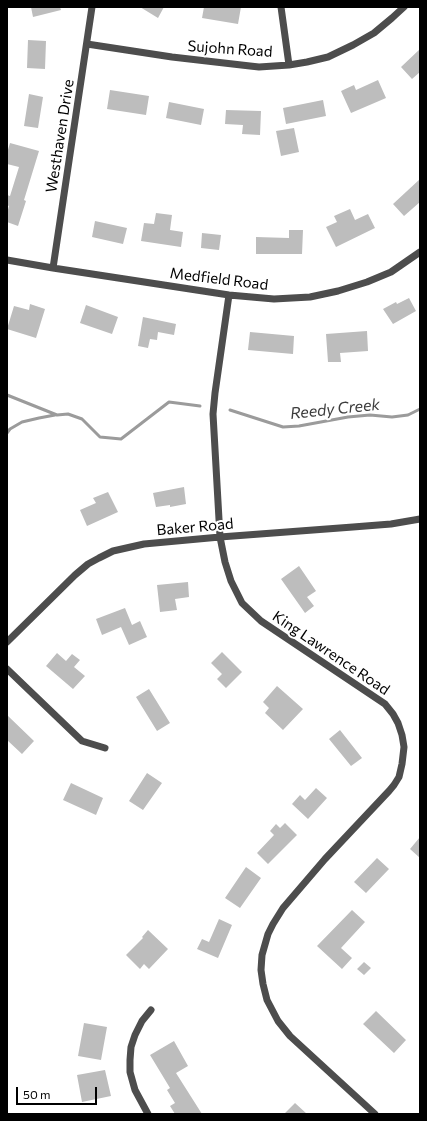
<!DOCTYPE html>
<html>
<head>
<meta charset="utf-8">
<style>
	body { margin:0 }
	#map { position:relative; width:427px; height:1121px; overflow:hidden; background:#fff; font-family:Commissioner,sans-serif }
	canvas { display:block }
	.frame { position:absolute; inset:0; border:8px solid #000; pointer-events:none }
	.scale { position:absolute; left:16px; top:1087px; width:81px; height:18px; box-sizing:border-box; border:2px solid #000; border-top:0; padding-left:5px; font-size:12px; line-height:14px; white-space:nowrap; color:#000; -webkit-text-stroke:3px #fff; paint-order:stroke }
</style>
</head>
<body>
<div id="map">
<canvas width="427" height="1121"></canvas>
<div class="frame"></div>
<div class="scale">50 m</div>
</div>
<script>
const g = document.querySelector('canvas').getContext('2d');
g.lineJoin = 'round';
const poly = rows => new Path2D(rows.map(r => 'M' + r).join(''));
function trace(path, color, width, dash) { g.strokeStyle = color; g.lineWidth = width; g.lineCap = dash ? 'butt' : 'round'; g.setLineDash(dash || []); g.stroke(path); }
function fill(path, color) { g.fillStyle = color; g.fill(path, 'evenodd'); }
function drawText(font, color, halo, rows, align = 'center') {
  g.font = font + ' Commissioner,sans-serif'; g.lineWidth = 4; g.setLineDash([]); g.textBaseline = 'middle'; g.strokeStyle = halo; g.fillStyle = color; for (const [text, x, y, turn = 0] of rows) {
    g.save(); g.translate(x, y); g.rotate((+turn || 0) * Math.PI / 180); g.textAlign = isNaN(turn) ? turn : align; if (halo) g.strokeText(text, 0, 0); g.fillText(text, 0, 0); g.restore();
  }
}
const stream = poly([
	[7,395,57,415,68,414,82,419,100,437,121,439,169,402,200,406],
	[230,410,283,427,299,426,348,417,370,415,392,417,408,415,420,409],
	[7,433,10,429,22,422,39,418,55,415]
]);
const building = poly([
	[31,7,60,7,61,10,33,17],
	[140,7,164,7,158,18],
	[204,7,241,7,238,24,202,18],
	[28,40,46,41,45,69,27,68],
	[420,49,420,72,412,79,401,67],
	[378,80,386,98,351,113,341,91,354,85,356,90],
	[110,90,149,96,146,115,107,109],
	[29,94,43,97,38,128,24,126],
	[323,100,326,116,286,124,283,108],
	[169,102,204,109,201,125,166,118],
	[226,110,261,111,260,135,242,134,243,125,225,124],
	[294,128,299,152,281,156,276,131],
	[10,143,39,151,24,200,26,201,18,226,7,222,7,213,9,206,7,205,7,195,10,196,19,167,7,164,7,153],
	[420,179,420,202,404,216,393,204],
	[350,209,355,220,368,214,375,228,336,247,326,227,337,222,334,216],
	[156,213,172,215,170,230,183,232,181,247,141,241,144,223,154,224],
	[95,221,127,228,123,244,92,237],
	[289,230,303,230,302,254,256,254,256,237,289,238],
	[202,233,221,235,219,250,201,248],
	[409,298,416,311,393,324,383,309,396,302,397,304],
	[30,304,45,309,36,338,7,329,14,306,29,310],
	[86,305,118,317,112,334,80,323],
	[143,317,176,324,174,335,158,332,157,340,150,339,148,348,138,346],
	[367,331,368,351,340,353,341,362,328,362,326,334],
	[250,332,294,336,293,354,248,350],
	[184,487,186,504,170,507,170,505,156,507,153,493],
	[108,492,118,512,87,526,80,510,96,503,93,498],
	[299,566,316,591,307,597,314,606,305,613,281,579],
	[188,582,189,597,175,599,177,610,160,612,157,585],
	[125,608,132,625,140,621,147,637,129,645,121,627,102,635,96,619],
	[222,652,242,672,226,688,217,679,222,674,211,663],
	[57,653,66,661,72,654,80,660,74,667,85,676,73,689,46,666],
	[277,686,303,709,283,730,265,713,269,708,263,702],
	[149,689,170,723,157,731,136,697],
	[7,715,34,741,22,754,7,740],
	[340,730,362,758,351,766,329,739],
	[147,773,162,783,143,810,129,801],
	[71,783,103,798,96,815,63,800],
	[316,788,327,798,308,819,292,804,300,795,305,800],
	[285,823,297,835,268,864,257,853,274,835,270,831,276,824,280,828],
	[420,837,420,858,410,849],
	[377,858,389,869,366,893,354,882],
	[246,867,261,878,240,908,225,898],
	[352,910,365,922,341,948,352,958,342,969,317,946],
	[219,919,232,925,218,958,197,949,202,939,209,942],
	[148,930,168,949,149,969,144,964,140,969,126,955,143,938,142,937],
	[364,962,371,968,364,975,357,969],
	[376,1011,406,1040,394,1053,363,1024],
	[84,1023,107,1027,101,1060,78,1056],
	[174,1041,188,1066,176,1073,202,1114,175,1114,170,1106,175,1103,167,1090,170,1088,150,1055],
	[105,1070,111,1096,82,1102,77,1075],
	[295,1103,307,1114,284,1114]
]);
const minor = poly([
	[281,7,289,65],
	[87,44,172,57,250,66,259,67,289,65,307,62,328,57,353,45,374,33,392,18,404,7],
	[7,260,53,268,229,295,274,299,310,297,338,291,367,282,391,272,420,252],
	[53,268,92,7],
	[229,295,215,393,213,414,220,537,225,562,231,581,242,603,261,621,385,704,393,714,398,723,402,735,404,747,402,764,399,777,394,785,389,791,325,859,283,908,273,924,268,934,262,955,261,970,263,984,267,1000,278,1021,290,1036,375,1114],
	[7,642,75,575,88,564,99,558,113,551,144,544,220,537,353,527,391,524,420,519],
	[7,669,82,741,105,748],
	[148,1114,135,1090,130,1072,130,1060,131,1047,135,1035,142,1021,151,1010]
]);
const streetNames = [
	["Sujohn Road",230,49,4],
	["Westhaven Drive",60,136,-81],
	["Medfield Road",219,279,7],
	["Baker Road",195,527,-5],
	["King Lawrence Road",331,653,34]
];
const waterNames = [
	["Reedy Creek",335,409,-6]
];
trace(stream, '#9b9b9b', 3);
fill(building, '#bdbdbd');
trace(minor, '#4d4d4d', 7);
drawText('15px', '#000', '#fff', streetNames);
drawText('italic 16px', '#3c3c3c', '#fff', waterNames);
</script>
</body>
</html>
